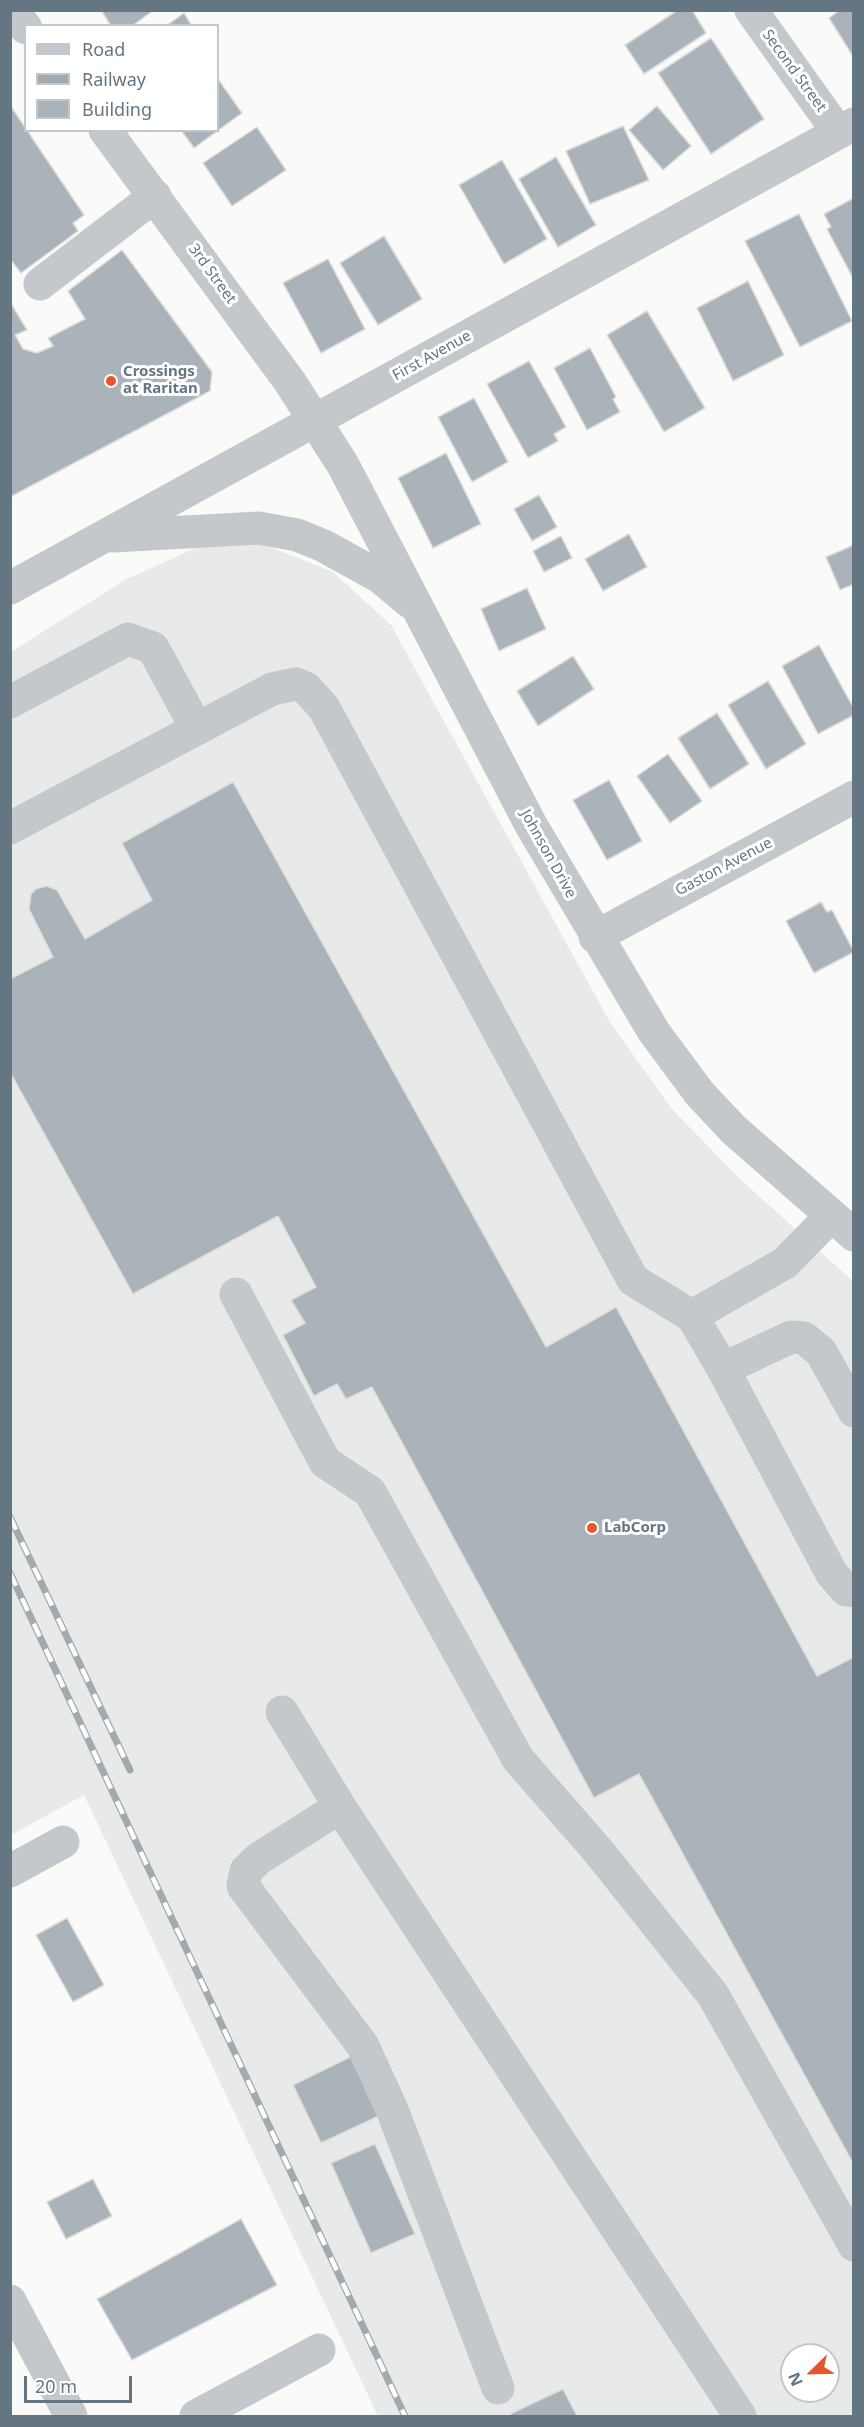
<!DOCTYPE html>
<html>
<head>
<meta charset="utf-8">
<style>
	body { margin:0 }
	#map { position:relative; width:864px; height:2427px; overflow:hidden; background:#fafaf8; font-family:"Noto Sans",sans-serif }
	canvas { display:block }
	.frame { position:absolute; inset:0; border:12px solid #657683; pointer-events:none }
	.legend { position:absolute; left:24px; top:24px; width:195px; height:108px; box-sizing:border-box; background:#fff; border:2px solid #c1c8cd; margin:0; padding:8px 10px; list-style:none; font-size:18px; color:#657683 }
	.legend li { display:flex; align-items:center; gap:12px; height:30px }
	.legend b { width:30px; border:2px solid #c1c8cd }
	.north { position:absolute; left:780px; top:2343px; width:60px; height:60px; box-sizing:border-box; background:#fff; border:2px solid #c1c8cd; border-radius:50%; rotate:247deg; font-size:16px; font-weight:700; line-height:24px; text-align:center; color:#657683 }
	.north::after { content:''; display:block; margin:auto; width:21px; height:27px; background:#e4572e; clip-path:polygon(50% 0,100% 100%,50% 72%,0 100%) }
	.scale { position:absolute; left:24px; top:2376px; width:108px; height:27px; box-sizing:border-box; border:3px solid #657683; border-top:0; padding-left:8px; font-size:18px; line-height:21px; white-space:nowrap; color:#657683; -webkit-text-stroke:4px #fff; paint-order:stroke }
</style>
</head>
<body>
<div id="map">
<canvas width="864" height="2427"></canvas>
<div class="frame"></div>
<ul class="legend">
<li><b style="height:8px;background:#c3c8cc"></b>Road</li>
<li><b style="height:8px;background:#a2aab0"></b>Railway</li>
<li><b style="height:16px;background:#aab3b9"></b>Building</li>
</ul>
<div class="north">N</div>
<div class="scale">20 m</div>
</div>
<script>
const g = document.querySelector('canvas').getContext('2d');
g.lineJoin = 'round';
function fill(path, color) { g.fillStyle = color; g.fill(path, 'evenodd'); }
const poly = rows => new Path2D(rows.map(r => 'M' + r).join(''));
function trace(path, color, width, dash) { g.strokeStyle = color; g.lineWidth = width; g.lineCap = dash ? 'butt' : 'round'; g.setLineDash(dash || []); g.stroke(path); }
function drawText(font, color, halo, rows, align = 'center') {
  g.font = font + ' "Noto Sans",sans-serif'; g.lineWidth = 6; g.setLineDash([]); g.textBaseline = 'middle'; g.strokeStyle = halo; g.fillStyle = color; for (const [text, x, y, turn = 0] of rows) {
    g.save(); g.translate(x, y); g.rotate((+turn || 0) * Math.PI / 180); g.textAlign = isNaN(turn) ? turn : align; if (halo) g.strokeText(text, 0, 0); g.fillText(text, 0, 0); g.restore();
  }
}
const built = poly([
	[260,543,333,572,391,625,611,1024,672,1109,740,1179,853,1281,853,2416,378,2416,84,1795,11,1835,11,652,125,580,200,546],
	[792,2355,828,2355,828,2391,792,2391]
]);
const building = poly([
	[101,10,154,10,132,26,111,26,101,10],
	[678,10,692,10,706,33,644,74,625,45,678,10],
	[840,10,854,10,854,58,829,18,840,10],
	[184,13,192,26,166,26,184,13],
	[711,38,764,119,711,154,658,73,711,38],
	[218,79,242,113,194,148,181,130,218,130,218,79],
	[10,105,84,215,73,223,78,231,21,273,10,259,10,105],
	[657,106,691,146,663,170,629,130,657,106],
	[623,126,649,180,590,204,566,151,623,126],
	[257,127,286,170,232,206,203,163,257,127],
	[556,157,596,225,558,247,519,179,556,157],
	[502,160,547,239,504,264,459,185,502,160],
	[854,198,854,280,827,229,831,227,824,214,854,198],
	[799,214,852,321,800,347,745,241,799,214],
	[384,236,422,299,378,325,340,263,384,236],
	[122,250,212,372,210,391,10,497,10,302,27,330,15,335,23,349,37,353,53,346,48,338,85,319,68,291,122,250],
	[328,259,365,329,321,353,283,283,328,259],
	[748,281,784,355,733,381,697,308,748,281],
	[647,311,705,408,664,432,607,335,647,311],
	[590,348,616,397,613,399,620,412,587,430,554,368,590,348],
	[529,361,566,427,554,434,558,441,528,458,487,384,529,361],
	[474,398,508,462,472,482,438,417,474,398],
	[446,453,481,524,433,548,398,478,446,453],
	[539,495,557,527,532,541,514,509,539,495],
	[629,534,647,567,603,591,585,559,629,534],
	[561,536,572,558,544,572,533,551,561,536],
	[854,545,854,584,840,590,826,557,854,545],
	[527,588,546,629,499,651,481,609,527,588],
	[819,645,854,709,854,715,818,734,782,666,819,645],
	[573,656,594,689,538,726,517,691,573,656],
	[768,681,806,744,766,769,728,705,768,681],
	[717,713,749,764,710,789,678,738,717,713],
	[668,754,702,801,670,823,637,776,668,754],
	[609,780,642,841,607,860,573,800,609,780],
	[233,782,546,1347,616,1307,817,1676,854,1657,854,2165,639,1774,594,1798,372,1387,346,1399,337,1384,314,1396,283,1335,305,1323,291,1300,316,1287,278,1216,133,1294,10,1072,10,979,53,957,29,909,31,894,36,889,47,886,57,890,85,939,152,900,122,843,233,782],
	[821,902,827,912,832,910,854,952,814,973,786,921,821,902],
	[67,1918,104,1985,73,2002,36,1935,67,1918],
	[352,2056,381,2115,321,2143,293,2085,352,2056],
	[375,2144,415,2234,371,2253,331,2163,375,2144],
	[93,2179,112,2216,66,2239,47,2202,93,2179],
	[241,2219,277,2285,132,2360,97,2299,241,2219],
	[563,2389,577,2416,511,2416,510,2414,563,2389]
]);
const minor = poly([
	[12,10,26,28],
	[751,10,838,132],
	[105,130,290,382,343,465,531,825,654,1032,700,1094,734,1130,854,1235],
	[40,284,155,196],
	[113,536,259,528,297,535,324,546,380,577,410,602],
	[10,588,854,124],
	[10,702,128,639,153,648,197,729],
	[10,828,272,689,296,684,306,688,324,708,633,1280,692,1316,723,1369,791,1337,804,1338,821,1352,854,1411],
	[595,937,854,797],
	[236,1294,325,1462,370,1492,518,1759,599,1852,713,1995,854,2245],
	[692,1316,785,1263,831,1216],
	[723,1369,832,1574,846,1590,854,1591],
	[282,1712,340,1807],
	[10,1871,63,1842],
	[10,2301,71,2416],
	[498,2388,393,2112,363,2046,243,1886,246,1871,258,1859,340,1807,740,2416],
	[196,2416,319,2350]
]);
const rail = poly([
	[10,1517,130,1770],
	[10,1573,405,2416]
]);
const markers = [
	[111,381,6,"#e4572e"],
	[592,1528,6,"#e4572e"]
];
const streetNames = [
	["Second Street",794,71,54],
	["3rd Street",212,274,54],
	["First Avenue",432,356,-29],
	["Johnson Drive",548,854,61],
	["Gaston Avenue",724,867,-28]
];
const poiNames = [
	["Crossings",123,372],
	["at Raritan",123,389],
	["LabCorp",604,1528]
];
fill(built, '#e8e9e9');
fill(building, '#aab3b9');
trace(building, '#dcdcda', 1.5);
trace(minor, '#c3c8cc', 33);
trace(rail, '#a2aab0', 7);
trace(rail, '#fff', 4.5, [14]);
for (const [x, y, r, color] of markers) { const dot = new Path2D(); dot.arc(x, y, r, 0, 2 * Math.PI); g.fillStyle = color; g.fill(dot); trace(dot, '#fff', 2); }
drawText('15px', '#657683', '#fff', streetNames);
drawText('bold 15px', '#657683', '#fff', poiNames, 'left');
</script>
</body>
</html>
